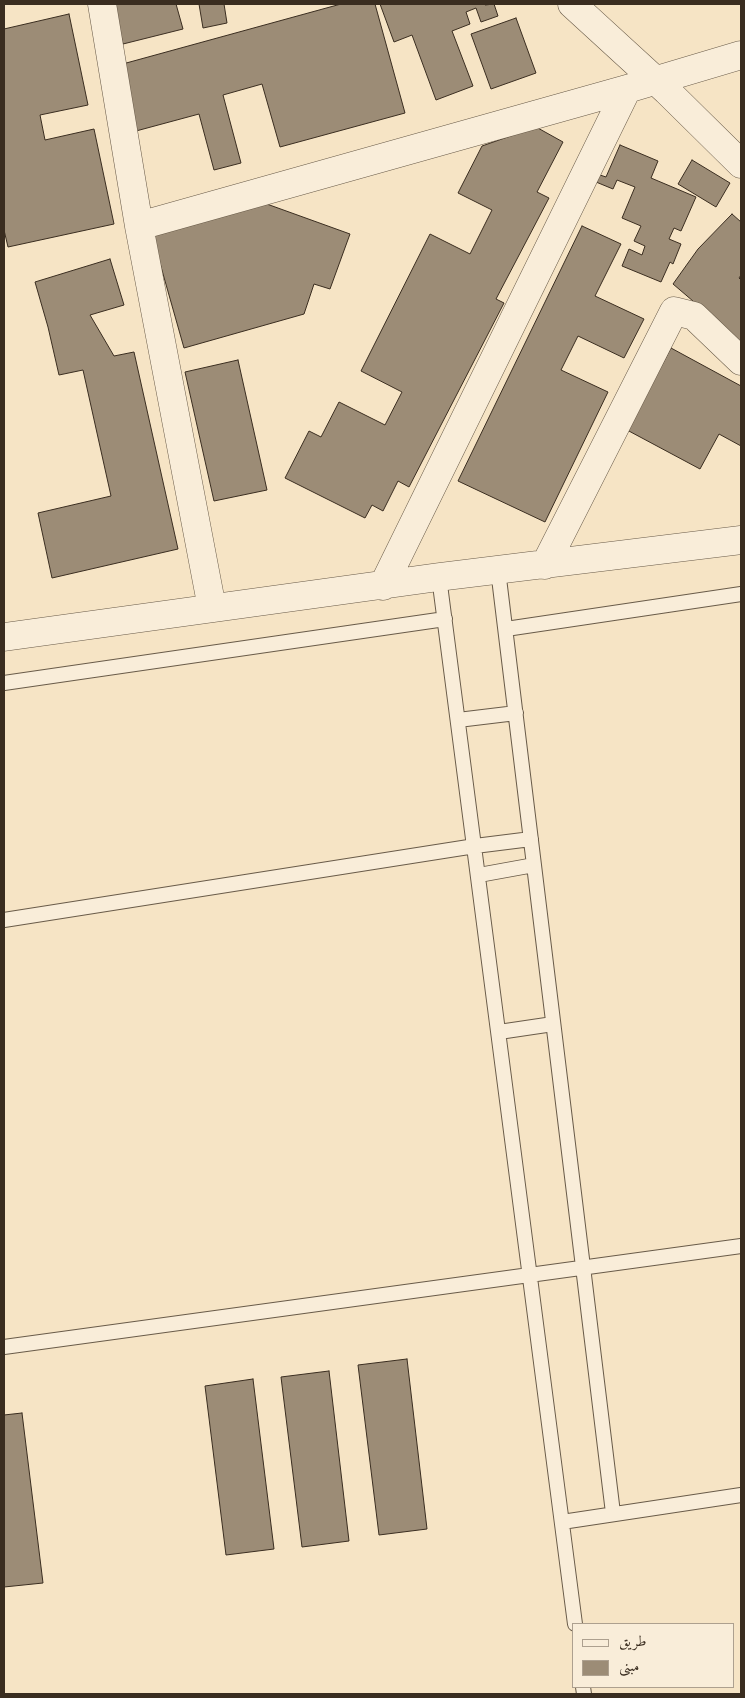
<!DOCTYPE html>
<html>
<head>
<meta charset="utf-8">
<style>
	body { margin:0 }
	#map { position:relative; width:745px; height:1698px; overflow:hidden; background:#f6e4c5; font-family:"IM FELL DW Pica",Amiri,serif }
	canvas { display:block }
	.frame { position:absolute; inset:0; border:5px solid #3a2d20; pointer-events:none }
	.legend { position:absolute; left:572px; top:1623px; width:162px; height:65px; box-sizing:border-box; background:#f9edd9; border:1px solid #ada08f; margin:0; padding:6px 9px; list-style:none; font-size:15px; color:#3a2d20 }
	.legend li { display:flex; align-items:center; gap:10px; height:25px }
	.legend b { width:25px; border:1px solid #ada08f }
</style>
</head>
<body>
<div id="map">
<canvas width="745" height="1698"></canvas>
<div class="frame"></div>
<ul class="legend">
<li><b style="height:6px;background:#f9edd9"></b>طريق</li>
<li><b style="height:14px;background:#9c8c76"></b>مبنى</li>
</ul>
</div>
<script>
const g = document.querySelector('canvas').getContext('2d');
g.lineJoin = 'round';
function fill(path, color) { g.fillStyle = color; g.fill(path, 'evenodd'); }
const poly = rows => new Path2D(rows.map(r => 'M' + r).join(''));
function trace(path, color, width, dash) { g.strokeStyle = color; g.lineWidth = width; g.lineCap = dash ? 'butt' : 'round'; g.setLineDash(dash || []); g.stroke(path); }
const building = poly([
	[113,4,176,4,183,29,123,44,113,4],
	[199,4,224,4,227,23,203,28,199,4],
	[341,4,375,4,405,113,280,147,262,84,223,95,241,163,214,170,199,114,136,131,119,65,341,4],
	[380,4,484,4,485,5,494,4,498,16,481,22,476,8,466,12,470,24,452,31,473,86,436,100,412,35,394,42,380,4],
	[69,14,88,105,40,115,45,140,94,129,114,224,8,247,4,230,4,29,69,14],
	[516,18,536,73,491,89,471,34,516,18],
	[536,127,563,142,537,192,549,198,496,299,504,303,409,487,398,481,383,511,372,505,365,518,285,478,309,431,321,437,339,402,385,425,402,392,361,371,430,234,470,254,492,210,458,193,482,146,536,127],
	[620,145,658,161,651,178,696,197,681,231,674,228,669,239,681,244,673,264,670,262,661,282,622,266,629,249,642,255,645,246,634,241,641,226,622,218,635,187,617,180,613,189,596,182,600,175,606,177,620,145],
	[692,160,730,183,716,207,678,184,692,160],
	[264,203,350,234,330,289,314,284,304,314,184,348,152,235,264,203],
	[732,214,741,222,741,275,739,278,741,280,741,342,673,284,698,249,732,214],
	[582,226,621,244,595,296,644,319,624,358,578,336,561,370,608,392,545,522,458,481,582,226],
	[110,259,124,305,90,315,114,356,134,352,178,549,52,578,38,513,111,496,83,370,59,375,48,327,35,282,110,259],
	[671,348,741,386,741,446,719,434,700,469,627,430,671,348],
	[238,360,267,490,214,501,185,372,238,360],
	[407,1359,427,1529,379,1535,358,1365,407,1359],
	[329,1371,349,1541,302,1547,281,1377,329,1371],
	[253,1379,274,1549,226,1555,205,1386,253,1379],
	[22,1413,43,1583,4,1587,4,1415,22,1413]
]);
const lane = poly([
	[498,570,613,1513],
	[439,577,575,1624],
	[506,629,741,594],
	[4,683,445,619],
	[458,720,516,713],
	[479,875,534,865],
	[4,920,475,846,531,839],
	[499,1032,553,1024],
	[4,1347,741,1246],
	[562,1522,741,1495],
	[583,1687,584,1694]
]);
const street = poly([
	[102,4,139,226],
	[572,4,667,91,741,164],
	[545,565,674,311,694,316,741,361],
	[383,586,627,89],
	[212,608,139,226,627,89,741,55],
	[4,637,439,577,741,540]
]);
fill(building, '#9c8c76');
trace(building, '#3a2d20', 1);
trace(lane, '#695b49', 16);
trace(street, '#695b49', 29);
trace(lane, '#f9edd9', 14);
trace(street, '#f9edd9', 28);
</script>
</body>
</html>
